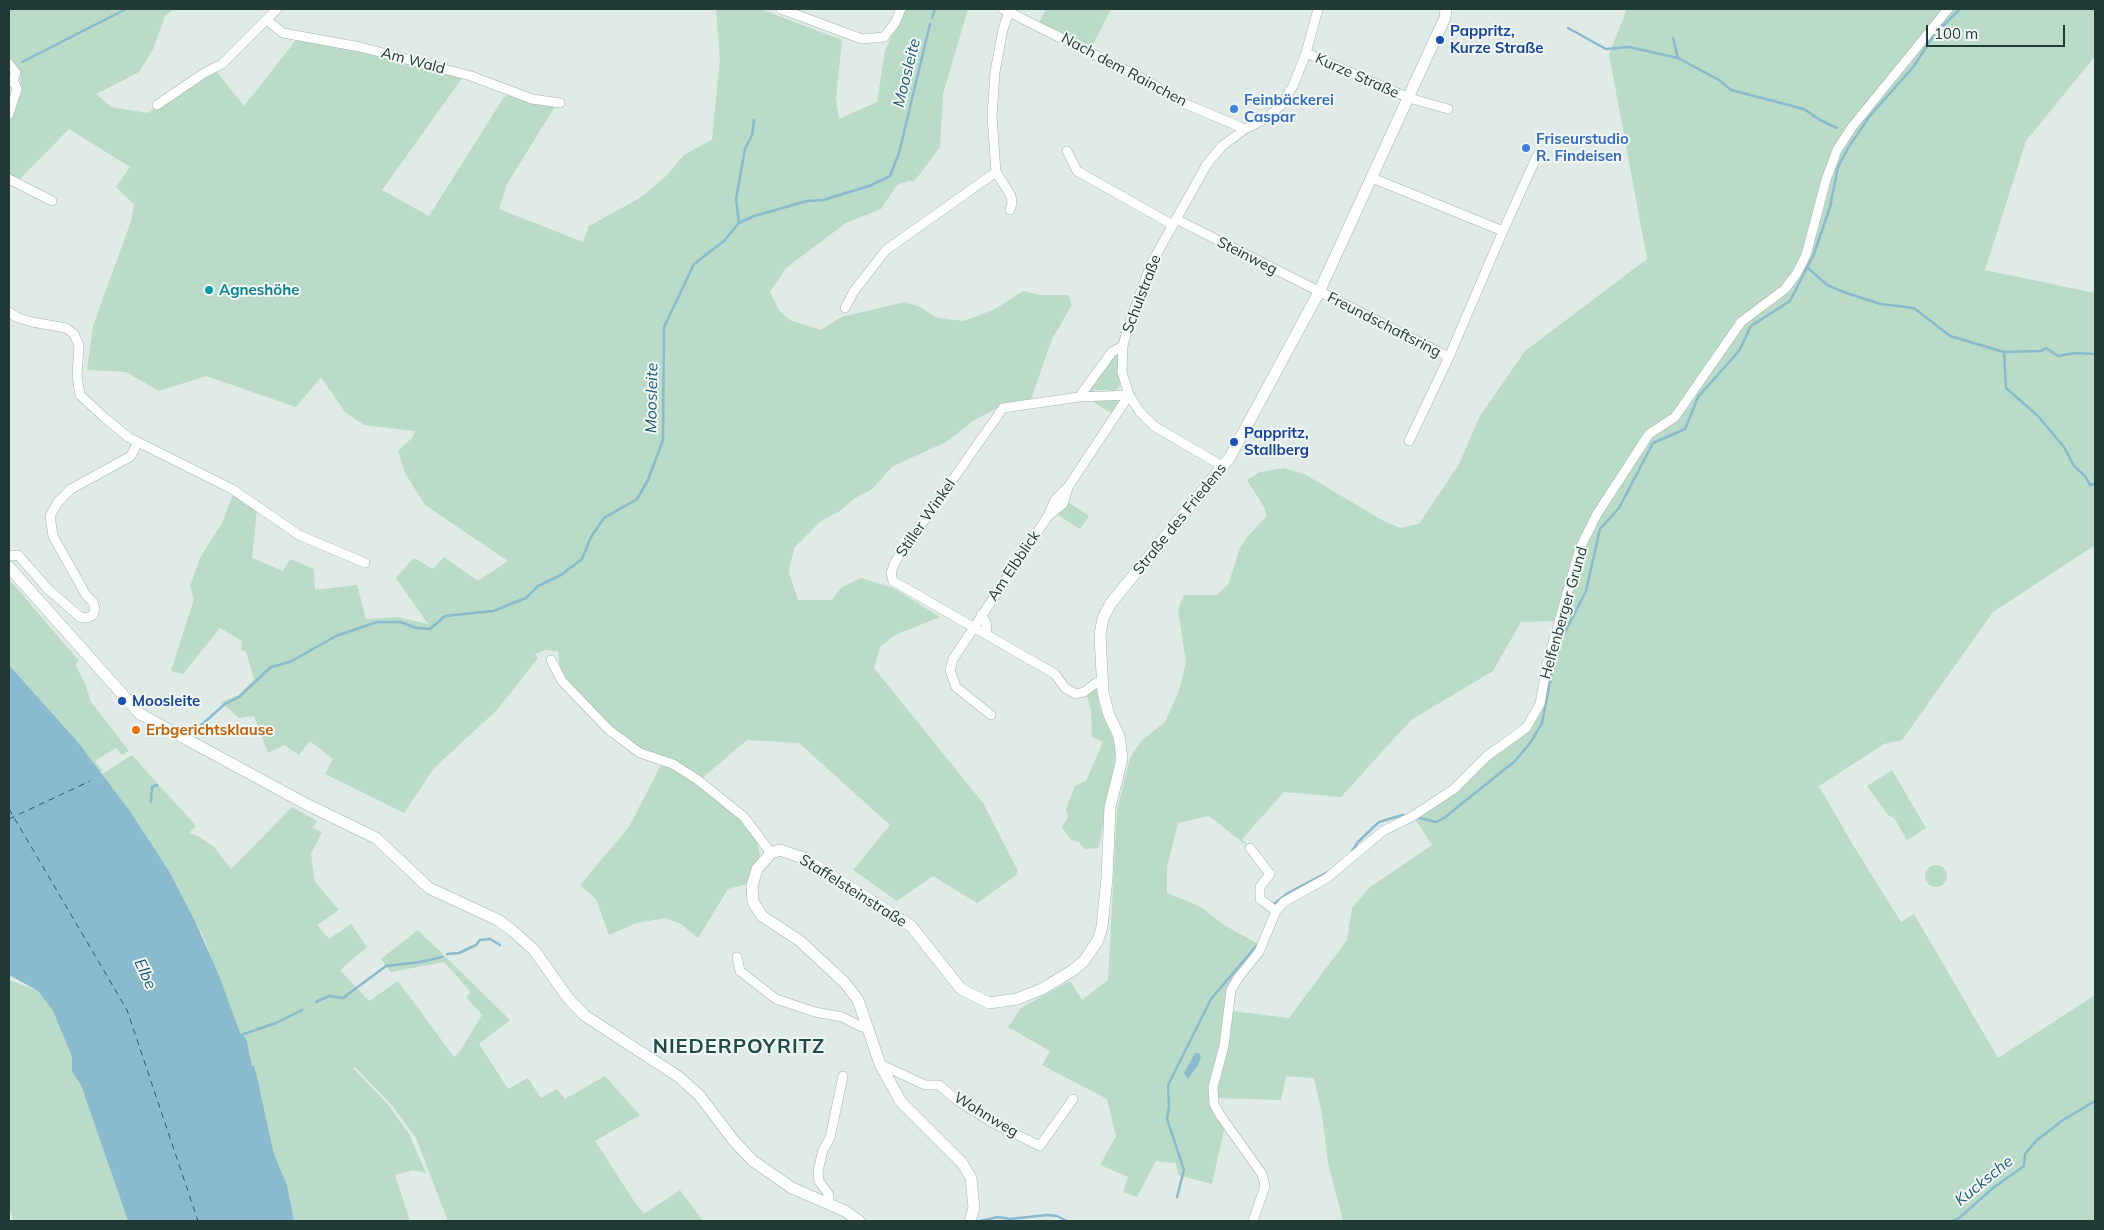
<!DOCTYPE html>
<html>
<head>
<meta charset="utf-8">
<style>
	body { margin:0 }
	#map { position:relative; width:2104px; height:1230px; overflow:hidden; background:#e0eae7; font-family:Mulish,sans-serif }
	canvas { display:block }
	.frame { position:absolute; inset:0; border:10px solid #213a36; pointer-events:none }
	.scale { position:absolute; left:1926px; top:25px; width:139px; height:22px; box-sizing:border-box; border:2px solid #213a36; border-top:0; padding-left:6px; font-size:15px; line-height:18px; white-space:nowrap; color:#213a36; -webkit-text-stroke:4px #f0f7f4; paint-order:stroke }
</style>
</head>
<body>
<div id="map">
<canvas width="2104" height="1230"></canvas>
<div class="frame"></div>
<div class="scale">100 m</div>
</div>
<script>
const g = document.querySelector('canvas').getContext('2d');
g.lineJoin = 'round';
function fill(path, color) { g.fillStyle = color; g.fill(path, 'evenodd'); }
const poly = rows => new Path2D(rows.map(r => 'M' + r).join(''));
function trace(path, color, width, dash) { g.strokeStyle = color; g.lineWidth = width; g.lineCap = dash ? 'butt' : 'round'; g.setLineDash(dash || []); g.stroke(path); }
function drawText(font, color, halo, rows, align = 'center') {
  g.font = font + ' Mulish,sans-serif'; g.lineWidth = 4; g.setLineDash([]); g.textBaseline = 'middle'; g.strokeStyle = halo; g.fillStyle = color; for (const [text, x, y, turn = 0] of rows) {
    g.save(); g.translate(x, y); g.rotate((+turn || 0) * Math.PI / 180); g.textAlign = isNaN(turn) ? turn : align; if (halo) g.strokeText(text, 0, 0); g.fillText(text, 0, 0); g.restore();
  }
}
const green = poly([
	[9,9,175,9,165,16,153,49,139,72,96,94,111,107,148,113,208,75,217,72,244,106,296,40,367,53,463,77,382,190,429,216,504,97,509,96,556,105,507,184,499,209,583,242,589,226,640,198,666,176,685,154,712,140,720,59,716,9,760,9,842,40,836,98,839,119,877,102,885,51,903,9,968,9,943,94,940,147,914,182,909,181,897,185,881,209,846,223,786,268,770,292,779,310,790,320,821,330,841,317,905,302,920,307,937,318,964,321,995,309,1023,291,1039,295,1068,295,1072,305,1052,339,1031,399,1001,406,973,421,946,442,893,466,871,490,855,498,840,511,821,521,795,547,790,564,789,572,798,600,832,600,842,587,861,578,893,588,940,617,895,635,880,647,874,668,983,803,1018,871,1015,876,977,903,933,876,897,901,853,870,890,825,799,743,747,740,701,779,626,741,593,712,566,682,560,670,558,651,545,650,535,654,538,658,497,710,434,768,404,813,325,774,333,759,310,741,299,755,284,745,268,753,254,716,239,718,221,702,239,695,254,679,246,652,241,650,242,641,220,628,183,674,171,671,194,599,190,586,200,558,222,523,233,494,257,509,252,558,283,571,290,559,314,569,315,590,357,585,366,619,397,617,428,624,396,578,414,558,433,569,444,557,478,581,508,561,425,505,405,473,398,451,412,438,415,431,364,425,345,412,321,377,296,407,206,376,159,391,126,372,87,370,93,326,131,221,134,205,116,187,130,167,69,129,20,179,9,176,9,120,21,83,20,71,9,59],
	[1046,9,1111,9,1092,47,1039,22],
	[1627,9,2095,9,2095,56,2026,141,1985,270,2095,293,2095,545,1993,612,1902,740,1884,744,1819,786,1853,845,1901,922,1914,914,1998,1058,2095,995,2095,1219,2089,1221,1343,1221,1328,1163,1322,1114,1314,1078,1286,1076,1281,1100,1217,1098,1220,1108,1231,1122,1224,1130,1212,1184,1178,1175,1176,1163,1156,1161,1137,1197,1123,1192,1128,1177,1100,1165,1116,1136,1107,1099,1042,1065,1050,1051,1008,1027,1021,1008,1070,981,1082,1000,1108,980,1117,810,1130,758,1141,741,1165,722,1179,691,1186,662,1178,609,1184,595,1217,595,1228,585,1240,548,1247,537,1267,516,1264,507,1247,480,1260,472,1284,468,1306,475,1382,520,1400,528,1419,524,1458,466,1480,416,1525,351,1647,259,1609,54],
	[1561,621,1534,717,1454,789,1413,816,1432,845,1369,888,1352,908,1347,940,1289,1018,1224,1010,1227,990,1260,945,1224,925,1199,906,1167,893,1167,867,1178,823,1209,816,1250,848,1242,839,1284,792,1341,797,1411,720,1493,671,1521,622],
	[1119,353,1120,384,1118,388,1113,392,1111,390,1094,390,1093,393,1089,394,1087,391,1110,357],
	[1116,398,1119,404,1113,414,1095,403,1093,399],
	[1068,502,1089,516,1080,529,1058,515],
	[9,579,79,661,75,664,85,684,91,702,129,751,122,755,116,748,95,761,103,771,100,772,77,741,9,665],
	[1097,687,1099,705,1116,746,1114,773,1107,798,1099,848,1085,849,1079,842,1071,840,1062,827,1068,818,1066,809,1075,786,1086,781,1103,742,1092,737,1091,710,1086,693],
	[132,755,196,826,189,833,198,836,214,847,231,869,292,807,317,821,313,828,322,832,311,854,315,882,339,910,317,925,329,939,351,924,367,947,340,970,369,1001,398,981,454,1057,459,1053,482,1015,466,997,471,992,444,962,391,972,381,959,418,930,510,1020,479,1044,508,1089,528,1078,541,1098,557,1089,565,1099,605,1076,640,1115,595,1141,634,1201,644,1214,680,1190,703,1221,448,1221,416,1138,392,1105,355,1067,353,1068,389,1106,409,1134,426,1173,413,1170,395,1175,410,1221,294,1221,287,1186,274,1154,256,1072,255,1067,252,1066,246,1041,241,1035,204,938,169,871,102,774],
	[662,763,681,772,742,819,756,836,760,856,747,884,728,889,698,938,681,924,666,918,636,923,609,935,596,899,580,885,629,827],
	[1892,770,1926,828,1907,840,1894,818,1888,815,1867,786],
	'1925 876a11 11 0 1 1 22 0a11 11 0 1 1-22 0Z',
	[9,980,38,991,53,1011,72,1057,72,1072,81,1085,128,1221,14,1221,9,1207]
]);
const water = poly([
	[9,665,77,741,129,810,169,871,195,921,218,973,241,1035,246,1038,252,1066,254,1066,256,1072,274,1154,287,1185,294,1221,128,1221,81,1085,72,1072,72,1057,53,1011,38,991,9,975],
	[1195,1053,1199,1053,1201,1056,1198,1065,1188,1079,1184,1073]
]);
const stream = poly([
	[932,18,935,9],
	[1568,28,1606,49,1629,47,1678,58,1719,80,1731,90,1804,109,1820,120,1837,128],
	[1673,38,1678,58],
	[22,62,126,9],
	[739,223,736,199,745,149,752,135,754,120],
	[1808,268,1827,285,1846,293,1881,304,1914,308,1950,336,2004,352,2041,351,2046,348,2058,356,2075,353,2095,354],
	[2004,352,2006,388,2038,416,2064,447,2074,466,2085,476,2090,485,2095,484],
	[191,734,225,704,239,697,271,667,290,662,336,636,377,622,400,622,416,628,430,629,445,616,493,611,526,598,538,586,561,575,582,559,591,537,604,518,637,499,648,480,663,440,664,327,694,264,724,241,739,223,754,216,807,201,823,200,869,186,890,176,899,153,930,24],
	[151,802,152,787,157,785],
	[1415,817,1436,822,1444,818,1515,761,1531,742,1542,723,1556,650,1586,591,1600,529,1619,508,1653,443,1685,429,1698,397,1739,351,1751,326,1790,301,1814,254,1830,207,1838,167,1848,148,1869,117,1914,66,1934,35,1960,9],
	[1352,851,1358,842,1379,822,1402,815,1407,816],
	[1274,904,1288,893,1328,872],
	[447,954,459,953,476,945,480,940,490,939,500,945],
	[316,1002,329,996,343,998,386,966,420,962,442,957],
	[241,1035,276,1023,302,1010],
	[1177,1197,1184,1170,1167,1119,1169,1107,1168,1085,1211,999,1257,945],
	[980,1221,998,1217,1010,1219,1047,1215,1057,1216,1067,1221],
	[1952,1221,1958,1219,1993,1188,2024,1166,2025,1154,2036,1141,2063,1120,2095,1101]
]);
const ferry = poly([
	[9,809,127,1010,198,1221],
	[9,819,90,781]
]);
const street = poly([
	[781,9,862,39,884,37,895,23,901,9],
	[1003,9,1149,82,1186,104,1245,129],
	[267,20,283,33,360,47,471,76,532,99,560,103],
	[1306,53,1409,98,1448,109],
	[9,64,16,73,13,80,9,82],
	[157,105,204,73,222,64,277,9],
	[9,114,17,89,13,80],
	[1067,151,1077,171,1173,225],
	[1372,178,1503,231,1449,357,1409,441],
	[9,179,52,201],
	[1010,210,1012,203,1011,196,996,172,992,116,995,72,1003,29,1010,9],
	[1176,219,1449,357],
	[1503,231,1537,156],
	[845,308,854,291,886,250,996,172],
	[9,312,16,317,32,322,66,328,74,334,79,345,77,376,80,395,105,418,128,437,232,489,299,535,365,563],
	[1079,397,1129,395],
	[1224,467,1154,426,1140,412,1129,395,1122,372,1123,346,1127,330,1151,264,1207,164,1222,146,1245,129,1267,118,1281,105,1293,86,1306,53,1318,9],
	[1048,516,1063,504,1068,488],
	[9,556,18,555,48,589,80,617,87,618,93,615,95,609,93,602,86,595,53,536,50,516,58,502,71,489,131,456,138,442],
	[981,615,986,622,987,634],
	[551,660,562,681,609,730,640,753,673,764,698,780,744,817,771,853],
	[1103,682,1096,683,1084,692,1076,694,1065,688,1055,674,893,581,891,573,895,562,1003,408,1079,397,1112,352,1123,346],
	[991,715,956,687,950,670,953,659,1048,516,1055,500,1068,487,1129,395],
	[1250,848,1270,874,1260,887,1260,899,1276,911],
	[737,957,740,971,776,999,815,1012,842,1017,862,1027,868,1027],
	[880,1064,925,1085,939,1085,958,1101,993,1123,1040,1146,1073,1099],
	[829,1204,829,1195,819,1181,818,1171,823,1150,830,1138,843,1076],
	[1253,1221,1265,1186,1262,1174,1220,1115,1214,1104,1213,1087,1224,1046,1231,990,1238,978,1259,952,1276,911,1284,902,1327,878,1383,831,1413,816,1454,789,1487,756,1526,728,1540,704,1547,664,1580,548,1597,514,1649,434,1675,417,1741,322,1785,289,1797,273,1806,255,1826,180,1837,150,1852,127,1948,9]
]);
const secondary = poly([
	[9,567,140,714,306,804,376,838,429,888,498,920,513,931,534,950,568,998,584,1015,679,1077,699,1095,734,1141,753,1161,792,1188,845,1211,859,1221],
	[970,1221,974,1208,971,1178,962,1163,901,1102,880,1064,858,1000,845,983,800,941,762,916,753,902,752,886,757,869,771,853,780,850,806,859,911,926,961,989,989,1003,1017,999,1042,989,1072,971,1084,961,1098,940,1102,927,1107,878,1110,807,1122,759,1119,736,1109,715,1103,693,1100,635,1103,618,1111,603,1230,457,1319,292,1436,37,1445,18,1446,9]
]);
const markers = [
	[1440,40,5,"#1a4fb4"],
	[1234,109,5,"#3f7fe0"],
	[1526,148,5,"#3f7fe0"],
	[209,290,5,"#0f9aa8"],
	[1234,442,5,"#1a4fb4"],
	[122,701,5,"#1a4fb4"],
	[136,730,5,"#e8710a"]
];
const transitNames = [
	["Pappritz,",1450,31],
	["Kurze Straße",1450,48],
	["Pappritz,",1244,433],
	["Stallberg",1244,450],
	["Moosleite",132,701]
];
const streetNames = [
	["Am Wald",413,61,15],
	["Nach dem Rainchen",1124,70,28],
	["Kurze Straße",1357,76,24],
	["Steinweg",1247,256,27],
	["Schulstraße",1142,294,-69],
	["Freundschaftsring",1384,325,27],
	["Stiller Winkel",926,518,-55],
	["Straße des Friedens",1180,519,-51],
	["Am Elbblick",1014,566,-56],
	["Helfenberger Grund",1564,613,-74],
	["Staffelsteinstraße",853,891,32],
	["Wohnweg",986,1115,31]
];
const shopNames = [
	["Feinbäckerei",1244,100],
	["Caspar",1244,117],
	["Friseurstudio",1536,139],
	["R. Findeisen",1536,156]
];
const cultureNames = [
	["Agneshöhe",219,290]
];
const foodNames = [
	["Erbgerichtsklause",146,730]
];
const waterNames = [
	["Moosleite",907,73,-76],
	["Moosleite",652,398,-89],
	["Elbe",145,974,65],
	["Kucksche",1984,1181,-39]
];
const districtNames = [
	["NIEDERPOYRITZ",739,1047]
];
fill(green, '#b9dbc7');
fill(water, '#89bace');
trace(stream, '#89bace', 2.5);
trace(ferry, '#1e5a73', 1, [6, 5]);
trace(street, '#a3b2ae', 10);
trace(secondary, '#9fb5b0', 12);
trace(street, '#fff', 9);
trace(secondary, '#fff', 11);
for (const [x, y, r, color] of markers) { const dot = new Path2D(); dot.arc(x, y, r, 0, 2 * Math.PI); g.fillStyle = color; g.fill(dot); trace(dot, '#f0f7f4', 2); }
drawText('bold 15px', '#164399', '#f0f7f4', transitNames, 'left');
drawText('15px', '#213a36', '#f0f7f4', streetNames);
drawText('bold 15px', '#366cbe', '#f0f7f4', shopNames, 'left');
drawText('bold 15px', '#0d838f', '#f0f7f4', cultureNames, 'left');
drawText('bold 15px', '#c56008', '#f0f7f4', foodNames, 'left');
drawText('italic 16px', '#1e5a73', '#f0f7f4', waterNames);
g.letterSpacing = '1px';
drawText('bold 20px', '#1e4b46', '#f0f7f4', districtNames);
g.letterSpacing = '0px';
</script>
</body>
</html>
